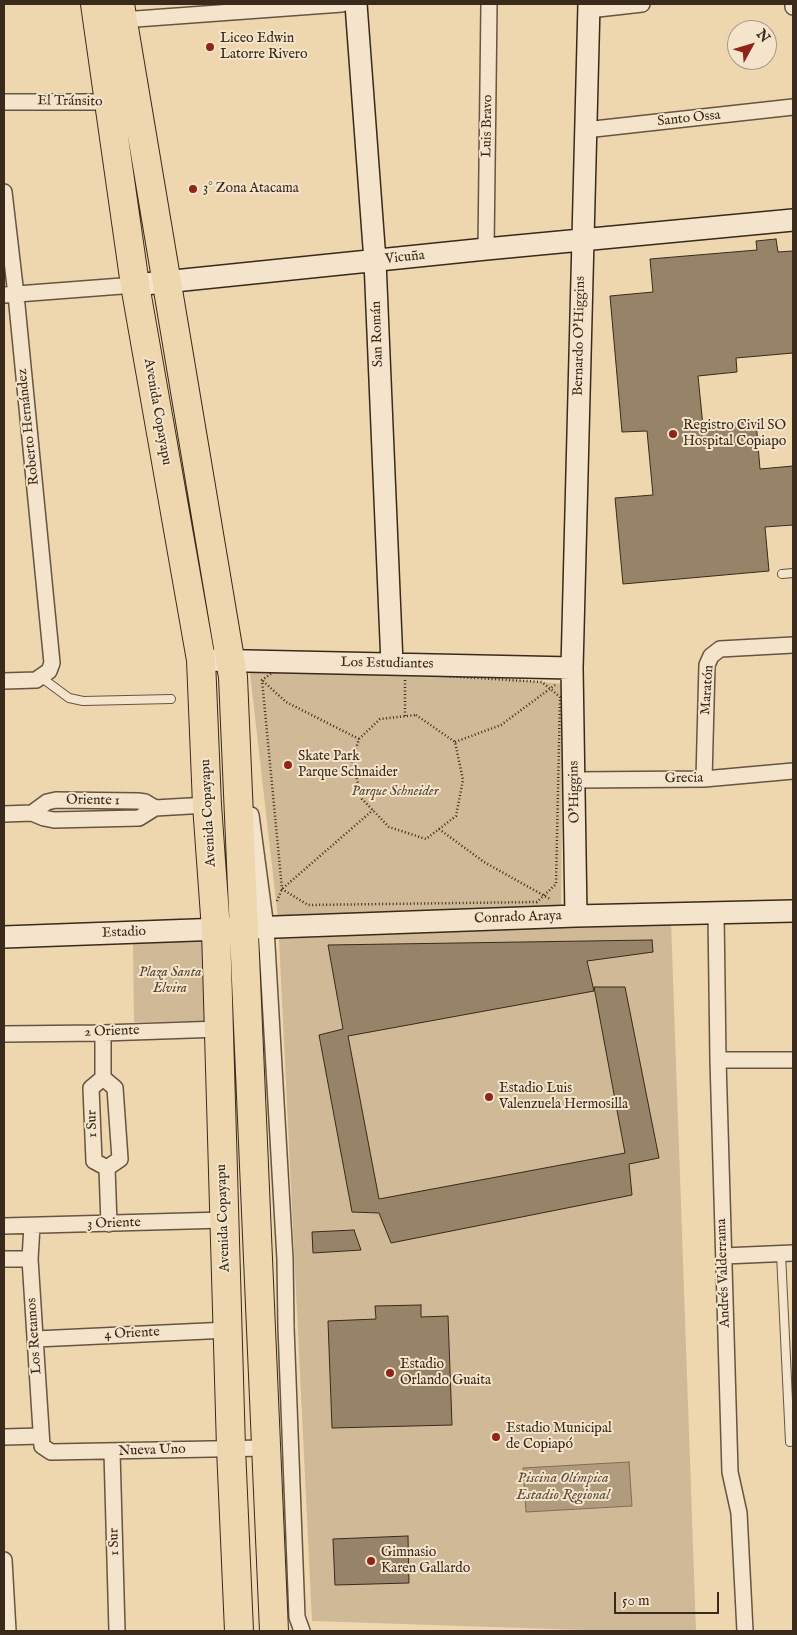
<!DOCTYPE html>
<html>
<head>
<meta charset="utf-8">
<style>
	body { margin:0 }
	#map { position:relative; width:797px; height:1635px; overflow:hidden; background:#eed6af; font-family:"IM FELL English",serif }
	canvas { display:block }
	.frame { position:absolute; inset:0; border:5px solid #392a1b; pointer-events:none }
	.north { position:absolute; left:727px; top:20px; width:50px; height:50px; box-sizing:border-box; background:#f4e4cb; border:1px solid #a99a85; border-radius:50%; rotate:51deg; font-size:14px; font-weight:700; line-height:20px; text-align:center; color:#392a1b }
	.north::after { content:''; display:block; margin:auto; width:18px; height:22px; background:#8f2418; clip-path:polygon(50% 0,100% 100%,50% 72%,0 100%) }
	.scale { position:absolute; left:614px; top:1592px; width:105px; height:22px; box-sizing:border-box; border:2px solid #392a1b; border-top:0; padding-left:6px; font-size:15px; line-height:18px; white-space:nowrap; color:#392a1b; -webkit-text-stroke:4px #f4e4cb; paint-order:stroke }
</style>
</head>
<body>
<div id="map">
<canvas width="797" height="1635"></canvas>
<div class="frame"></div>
<div class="north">N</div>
<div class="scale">50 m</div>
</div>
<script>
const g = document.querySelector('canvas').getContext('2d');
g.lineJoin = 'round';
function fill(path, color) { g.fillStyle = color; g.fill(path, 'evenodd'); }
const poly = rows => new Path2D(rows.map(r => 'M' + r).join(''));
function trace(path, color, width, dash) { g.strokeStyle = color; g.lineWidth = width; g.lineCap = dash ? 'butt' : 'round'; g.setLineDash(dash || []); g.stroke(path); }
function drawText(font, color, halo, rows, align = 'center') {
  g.font = font + ' "IM FELL English",serif'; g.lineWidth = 4; g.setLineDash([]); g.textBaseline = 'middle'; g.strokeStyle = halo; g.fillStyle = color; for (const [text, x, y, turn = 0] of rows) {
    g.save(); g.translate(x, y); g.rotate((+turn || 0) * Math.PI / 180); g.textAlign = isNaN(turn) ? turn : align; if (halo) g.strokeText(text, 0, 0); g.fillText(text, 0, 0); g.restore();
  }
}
const green = poly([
	[405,669,563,684,561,909,278,918,250,673],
	[671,922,696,1631,614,1631,312,1621,279,939],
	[133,941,207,941,208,1021,134,1022]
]);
const water = poly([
	[629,1462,632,1506,526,1512,523,1468,629,1462]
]);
const building = poly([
	[776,239,778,252,793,251,793,353,736,358,737,372,698,376,703,426,756,421,760,469,793,466,793,525,765,527,769,571,623,584,615,498,653,495,647,431,622,432,610,296,653,292,650,259,757,250,756,241,776,239],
	[652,940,653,952,587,961,594,991,348,1036,379,1199,625,1153,594,987,625,987,659,1158,629,1164,632,1195,391,1243,379,1213,352,1212,319,1035,343,1029,328,945,652,940],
	[354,1230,361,1250,313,1253,312,1232,354,1230],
	[421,1305,421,1317,448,1316,452,1425,332,1428,328,1321,376,1319,375,1306,421,1305],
	[408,1536,409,1583,335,1585,333,1539,408,1536]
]);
const path = poly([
	[282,666,542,682,560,697,556,884,537,902,308,905,282,889,262,680,282,666],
	[405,680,405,716],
	[263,681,286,702,359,739],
	[416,715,455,742,463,780,456,816,426,839,389,827,362,799,352,761,359,739,380,719,416,715],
	[455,742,501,725,555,685],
	[439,829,484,862,550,899],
	[277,901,282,889,373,810]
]);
const lane = poly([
	[782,574,793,573],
	[42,678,69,698,83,701,171,699],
	[781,1254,790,1442]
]);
const street = poly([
	[793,4,793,7],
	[589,10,642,4],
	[122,20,342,4],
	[4,102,115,102],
	[585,130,793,107],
	[4,192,16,295,52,663,49,671,36,680,4,681],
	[486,249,489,4],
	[4,295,135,285],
	[704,779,707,665,711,656,720,649,793,645],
	[575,780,704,779,793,771],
	[32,813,47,802,56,800,138,801,145,802,155,808,207,805],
	[4,814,32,813,44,818,54,820,139,818,155,808],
	[251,815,266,928,285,1259,286,1327,297,1617,302,1631],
	[716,913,718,1060,730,1472,739,1513,745,1631],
	[4,1034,103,1033,220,1029],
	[718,1060,793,1060],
	[103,1078,115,1088,120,1159,107,1168,94,1161,91,1088,103,1078],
	[103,1078,103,1033],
	[107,1168,109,1224],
	[4,1226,224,1220],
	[32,1226,30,1259,42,1446,51,1452,265,1448],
	[724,1256,793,1253],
	[4,1259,30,1259],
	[36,1339,228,1330],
	[4,1437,41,1436],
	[112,1452,117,1631],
	[4,1560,8,1631]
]);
const secondary = poly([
	[356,4,375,261,392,664],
	[135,285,486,249,793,220],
	[201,660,572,668],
	[576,916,572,668,589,4],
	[4,937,576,916,793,911]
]);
const highway = poly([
	[95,4,135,285,201,660,207,805,216,930,231,1448,239,1631],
	[120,4,233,677,274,1631]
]);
const markers = [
	[210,47,5,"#8f2418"],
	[193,189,5,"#8f2418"],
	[673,434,5,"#8f2418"],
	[288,765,5,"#8f2418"],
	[489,1097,5,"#8f2418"],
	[390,1373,5,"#8f2418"],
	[496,1437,5,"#8f2418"],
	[371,1561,5,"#8f2418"]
];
const poiNames = [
	["Liceo Edwin",220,39],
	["Latorre Rivero",220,55],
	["3° Zona Atacama",203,189],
	["Registro Civil SO",683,426],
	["Hospital Copiapo",683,442],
	["Skate Park",298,757],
	["Parque Schnaider",298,773],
	["Estadio Luis",499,1089],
	["Valenzuela Hermosilla",499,1105],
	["Estadio",400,1365],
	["Orlando Guaita",400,1381],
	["Estadio Municipal",506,1429],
	["de Copiapó",506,1445],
	["Gimnasio",381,1553],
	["Karen Gallardo",381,1569]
];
const streetNames = [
	["El Tránsito",70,102,1],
	["Santo Ossa",689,119,-6],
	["Luis Bravo",488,126,-89],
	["Vicuña",405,258,-6],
	["San Román",378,334,-92],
	["Bernardo O'Higgins",580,336,-89],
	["Avenida Copayapu",157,412,80],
	["Roberto Hernández",29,427,-96],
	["Los Estudiantes",387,664,1],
	["Maratón",708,690,-86],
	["Grecia",684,779,-1],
	["O'Higgins",575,792,-91],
	["Oriente 1",93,801,1],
	["Avenida Copayapu",209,813,-93],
	["Conrado Araya",518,918,-2],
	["Estadio",124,933,-2],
	["2 Oriente",112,1032,-2],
	["1 Sur",93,1124,-92],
	["Avenida Copayapu",224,1218,-92],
	["3 Oriente",114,1224,-2],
	["Andrés Valderrama",724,1273,-92],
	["4 Oriente",132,1334,-3],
	["Los Retamos",35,1336,-94],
	["Nueva Uno",152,1451,-2],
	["1 Sur",115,1542,-92]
];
const parkNames = [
	["Parque Schneider",395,792],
	["Plaza Santa",170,973],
	["Elvira",170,989]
];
const waterNames = [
	["Piscina Olímpica",563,1479],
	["Estadio Regional",563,1496]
];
fill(green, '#cfb996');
fill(water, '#b09c7d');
trace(water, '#806e56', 1);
fill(building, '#978368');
trace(building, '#392a1b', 1);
trace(lane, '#665540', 10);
trace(street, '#665540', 18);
trace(secondary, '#392a1b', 24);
trace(highway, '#392a1b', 30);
trace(path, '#392a1b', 2.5, [1, 2.5]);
trace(lane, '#f4e4cb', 8);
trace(street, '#f4e4cb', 15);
trace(secondary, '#f4e4cb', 21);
trace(highway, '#eed6af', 28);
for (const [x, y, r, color] of markers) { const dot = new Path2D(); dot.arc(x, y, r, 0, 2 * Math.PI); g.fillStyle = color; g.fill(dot); trace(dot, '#f4e4cb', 2); }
drawText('14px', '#392a1b', '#f4e4cb', poiNames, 'left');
drawText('14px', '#392a1b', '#f4e4cb', streetNames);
drawText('italic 14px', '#574734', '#f4e4cb', parkNames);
drawText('italic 15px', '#5d4c38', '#f4e4cb', waterNames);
</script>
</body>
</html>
